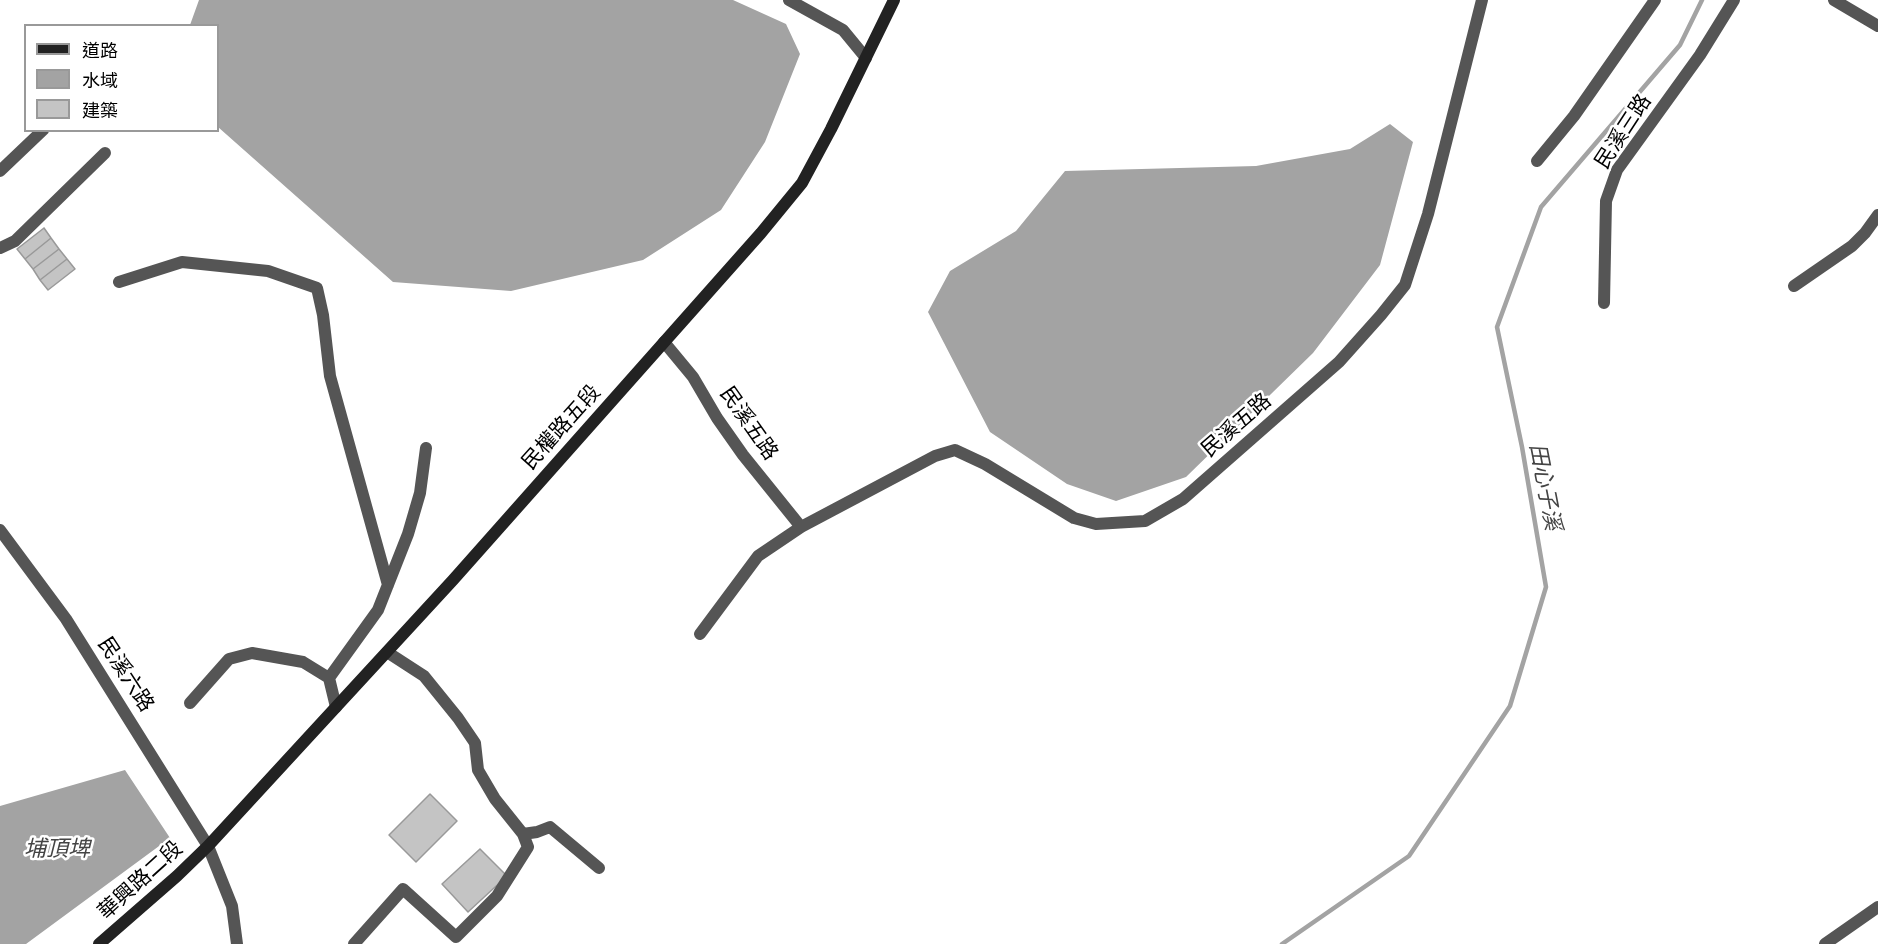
<!DOCTYPE html>
<html>
<head>
<meta charset="utf-8">
<style>
	body { margin:0 }
	#map { position:relative; width:1878px; height:944px; overflow:hidden; background:#fff; font-family:"DM Sans","Noto Sans TC",sans-serif }
	canvas { display:block }
	.legend { position:absolute; left:24px; top:24px; width:195px; height:108px; box-sizing:border-box; background:#fff; border:2px solid #999; margin:0; padding:8px 10px; list-style:none; font-size:18px; color:#000 }
	.legend li { display:flex; align-items:center; gap:12px; height:30px }
	.legend b { width:30px; border:2px solid #999 }
</style>
</head>
<body>
<div id="map">
<canvas width="1878" height="944"></canvas>
<ul class="legend">
<li><b style="height:8px;background:#222"></b>道路</li>
<li><b style="height:16px;background:#a3a3a3"></b>水域</li>
<li><b style="height:16px;background:#c4c4c4"></b>建築</li>
</ul>
</div>
<script>
const g = document.querySelector('canvas').getContext('2d');
g.lineJoin = 'round';
function fill(path, color) { g.fillStyle = color; g.fill(path, 'evenodd'); }
const poly = rows => new Path2D(rows.map(r => 'M' + r).join(''));
function trace(path, color, width, dash) { g.strokeStyle = color; g.lineWidth = width; g.lineCap = dash ? 'butt' : 'round'; g.setLineDash(dash || []); g.stroke(path); }
function drawText(font, color, halo, rows, align = 'center') {
  g.font = font + ' "DM Sans","Noto Sans TC",sans-serif'; g.lineWidth = 5; g.setLineDash([]); g.textBaseline = 'middle'; g.strokeStyle = halo; g.fillStyle = color; for (const [text, x, y, turn = 0] of rows) {
    g.save(); g.translate(x, y); g.rotate((+turn || 0) * Math.PI / 180); g.textAlign = isNaN(turn) ? turn : align; if (halo) g.strokeText(text, 0, 0); g.fillText(text, 0, 0); g.restore();
  }
}
const water = poly([
	[199,0,733,0,786,24,800,54,765,142,721,210,643,260,511,291,393,282,218,127,218,26,190,25],
	[1390,124,1413,142,1380,265,1313,353,1186,477,1116,501,1067,484,990,432,928,312,950,271,1016,231,1065,171,1256,166,1350,149],
	[125,770,170,838,26,944,0,944,0,806]
]);
const stream = poly([
	[1282,944,1409,856,1510,706,1546,587,1522,447,1497,327,1541,207,1680,45,1702,0]
]);
const building = poly([
	[44,228,51,238,25,259,17,249,44,228],
	[51,238,59,249,33,269,25,259,51,238],
	[59,249,67,259,40,280,33,269,59,249],
	[67,259,75,269,48,290,40,280,67,259],
	[430,794,457,821,416,862,389,835,430,794],
	[480,849,507,876,468,912,442,884,480,849]
]);
const street = poly([
	[789,0,843,30,866,58],
	[1834,0,1878,26],
	[1537,161,1574,116,1655,0],
	[0,171,43,130],
	[0,248,15,241,105,153],
	[119,282,182,262,268,271,317,288,323,315,330,376,388,585],
	[1794,286,1852,246,1865,233,1878,215],
	[1604,303,1606,201,1617,170,1700,55,1734,0],
	[664,342,693,377,717,418,743,455,801,527,758,556,700,634],
	[801,527,935,456,955,450,985,464,1074,518,1096,524,1145,521,1183,499,1339,362,1381,315,1405,285,1428,214,1482,0],
	[0,530,66,619,208,846,232,906,237,944],
	[329,678,378,610,408,534,420,493,426,448],
	[190,703,229,659,252,653,303,662,329,678,336,707],
	[523,834,537,832,550,827,599,868],
	[354,944,403,889,456,937,497,896,528,847,523,834,495,799,478,770,475,743,458,718,424,676,387,652],
	[1825,944,1878,907]
]);
const secondary = poly([
	[99,944,177,876,208,846,453,580,761,233,802,183,831,129,894,0]
]);
const streetNames = [
	["民溪三路",1624,132,-57],
	["民溪五路",748,424,55],
	["民溪五路",1237,426,-41],
	["民權路五段",562,428,-48],
	["民溪六路",125,675,57],
	["華興路二段",141,881,-42]
];
const waterNames = [
	["田心子溪",1544,487,79],
	["埔頂埤",57,850]
];
fill(water, '#a3a3a3');
trace(stream, '#a3a3a3', 4.5);
fill(building, '#c4c4c4');
trace(building, '#999', 1.5);
trace(street, '#555', 12);
trace(secondary, '#222', 12);
drawText('21px', '#000', '#fff', streetNames);
drawText('italic 22px', '#444', '#fff', waterNames);
</script>
</body>
</html>
